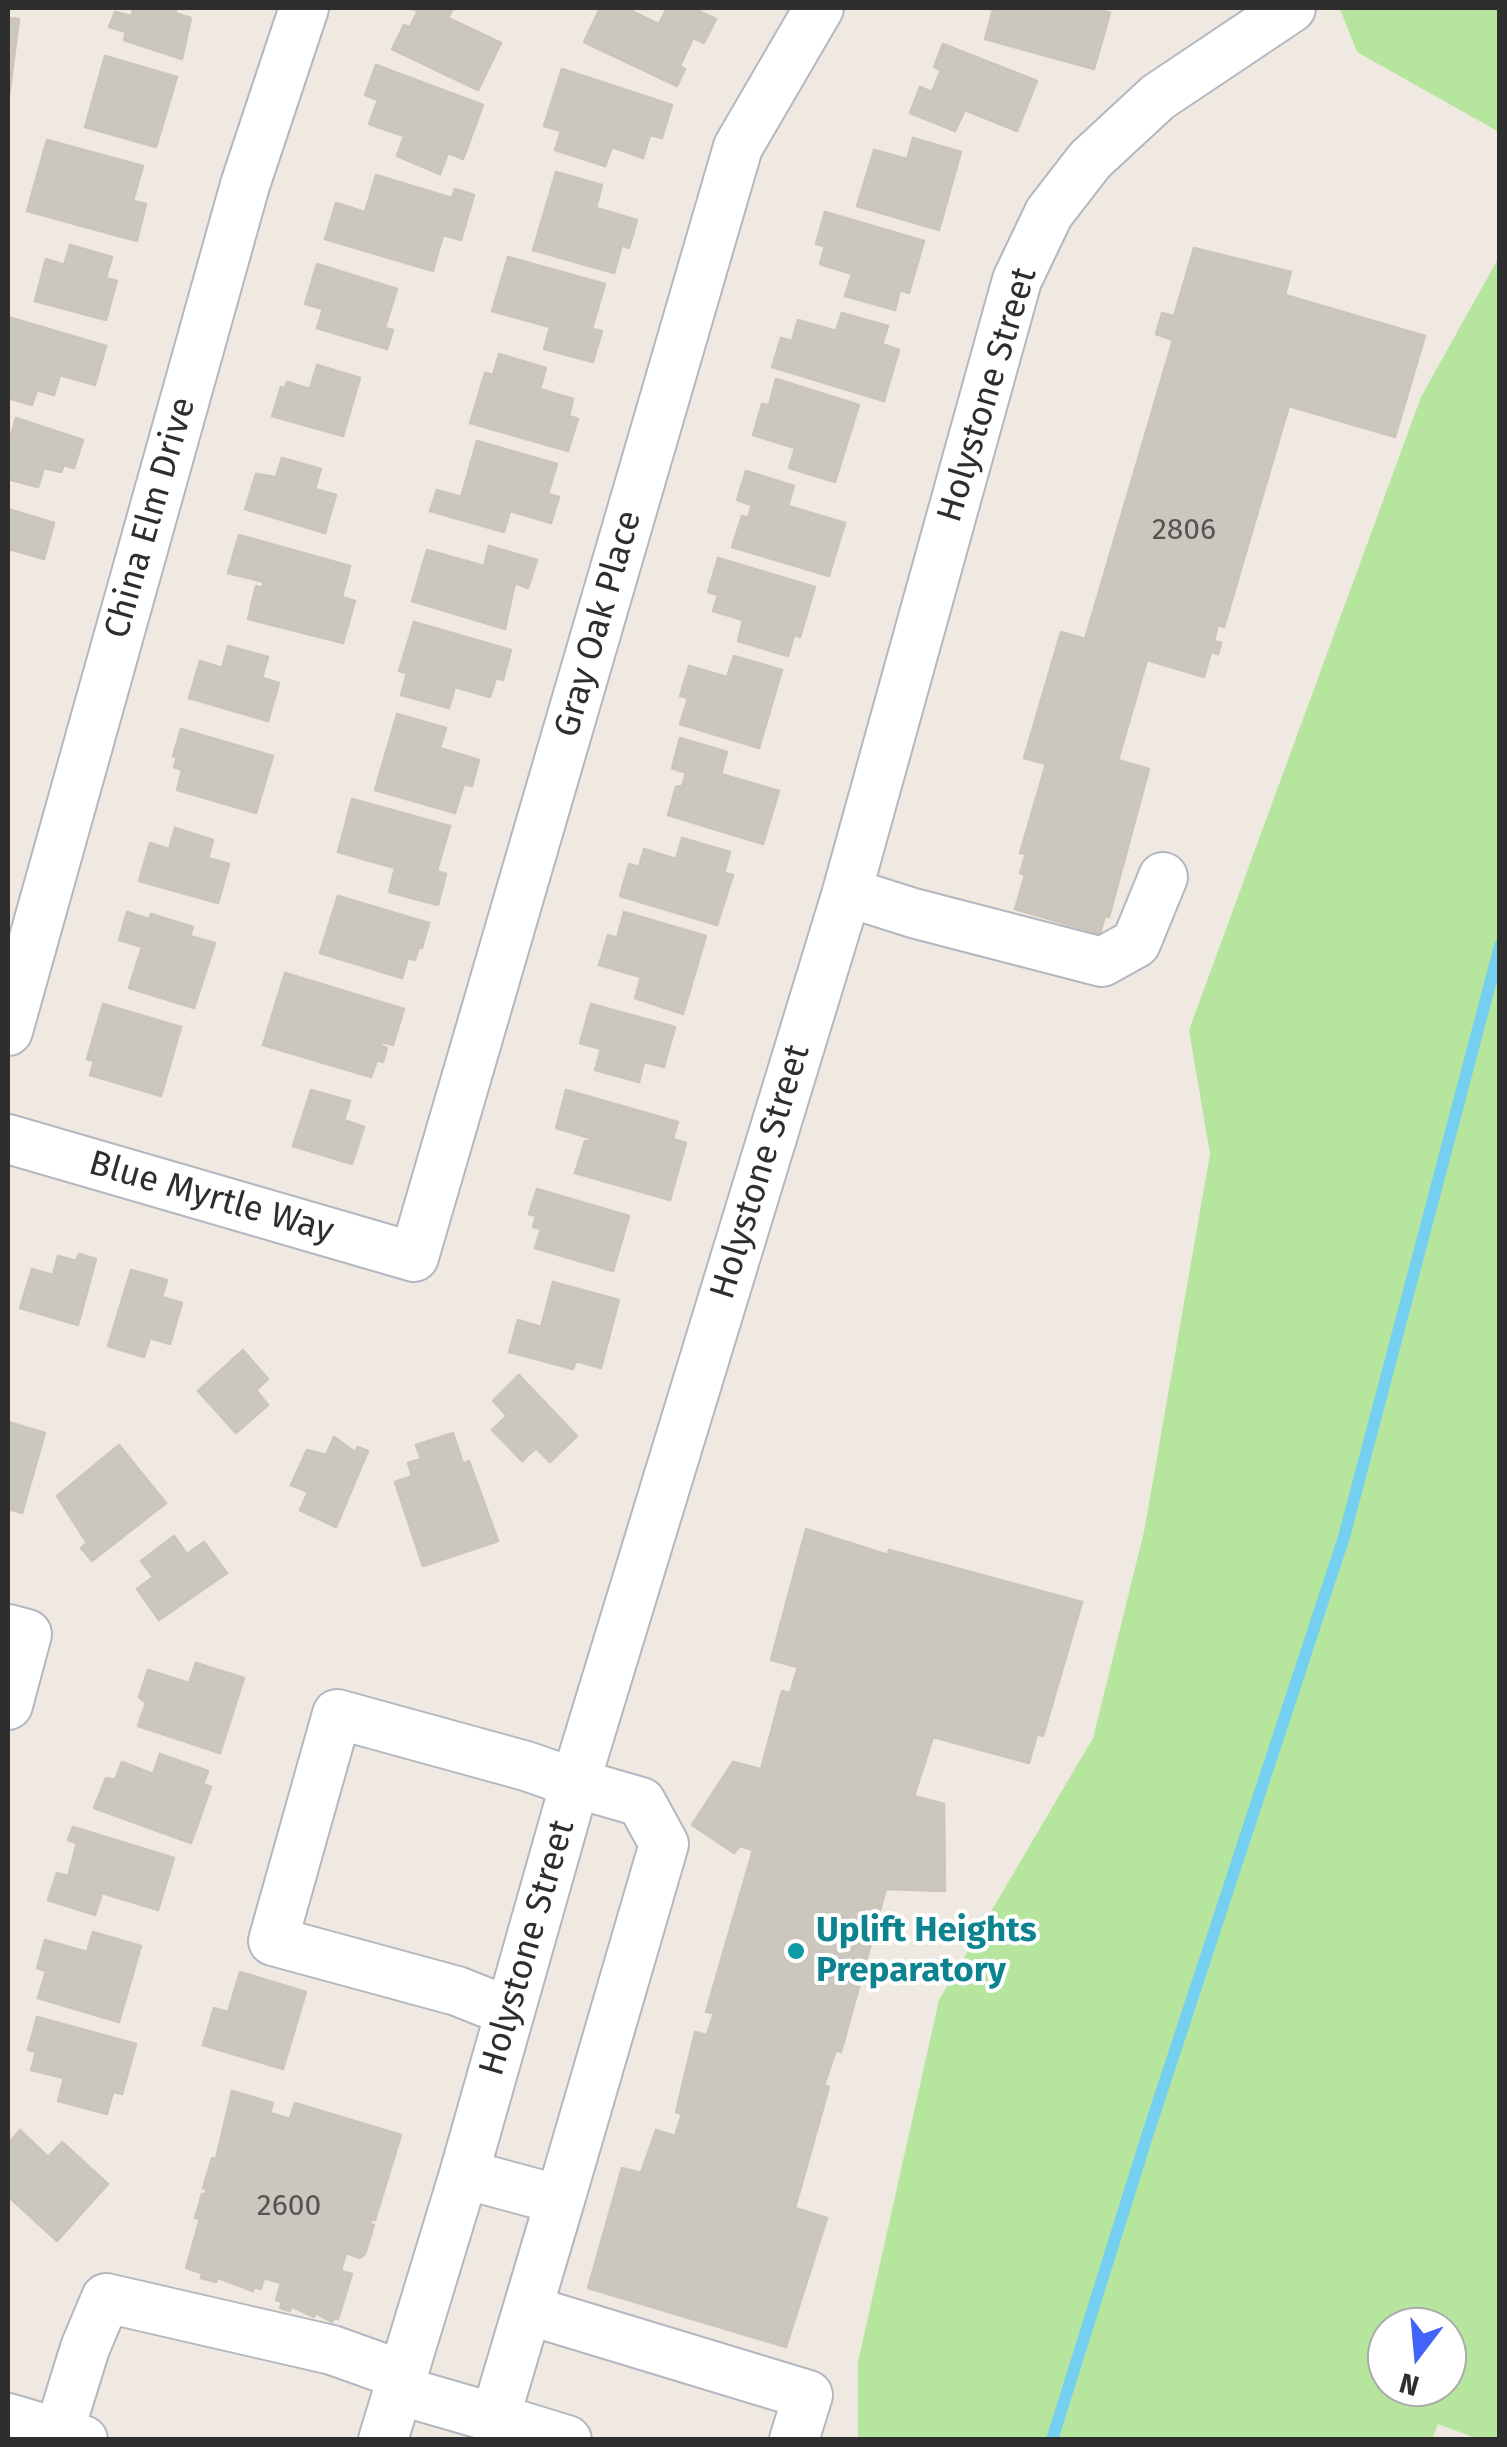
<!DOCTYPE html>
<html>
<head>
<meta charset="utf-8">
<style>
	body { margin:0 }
	#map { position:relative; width:1507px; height:2447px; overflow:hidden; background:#efe9e1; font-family:"Fira Sans",sans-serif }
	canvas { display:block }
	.frame { position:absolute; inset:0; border:10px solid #2e2e2e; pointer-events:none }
	.north { position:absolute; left:1367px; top:2307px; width:100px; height:100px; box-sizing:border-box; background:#fff; border:2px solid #ababab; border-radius:50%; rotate:196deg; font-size:28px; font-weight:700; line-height:40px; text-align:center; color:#2e2e2e }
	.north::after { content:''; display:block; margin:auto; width:35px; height:45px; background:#4264fb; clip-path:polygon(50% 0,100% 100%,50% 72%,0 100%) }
</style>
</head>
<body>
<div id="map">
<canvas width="1507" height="2447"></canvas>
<div class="frame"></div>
<div class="north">N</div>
</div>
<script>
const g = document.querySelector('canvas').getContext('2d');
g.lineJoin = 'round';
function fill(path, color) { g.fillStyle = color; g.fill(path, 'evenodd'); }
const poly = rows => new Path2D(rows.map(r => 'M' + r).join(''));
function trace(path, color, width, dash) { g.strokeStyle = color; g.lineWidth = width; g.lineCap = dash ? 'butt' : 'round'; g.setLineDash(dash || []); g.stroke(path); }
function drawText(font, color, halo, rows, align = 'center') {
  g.font = font + ' "Fira Sans",sans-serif'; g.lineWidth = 8; g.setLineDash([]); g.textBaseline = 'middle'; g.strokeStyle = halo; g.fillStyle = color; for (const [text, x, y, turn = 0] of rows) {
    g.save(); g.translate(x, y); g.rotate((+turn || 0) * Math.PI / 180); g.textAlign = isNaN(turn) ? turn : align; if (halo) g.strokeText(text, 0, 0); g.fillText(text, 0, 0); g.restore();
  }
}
const green = poly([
	[1343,8,1499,8,1499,132,1357,52,1340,9],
	[1499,257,1499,2439,1478,2439,1438,2424,1432,2440,858,2439,858,2362,939,2000,1093,1738,1144,1532,1210,1154,1189,1030,1421,397],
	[1387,2327,1447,2327,1447,2387,1387,2387]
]);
const stream = poly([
	[1052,2440,1148,2133,1344,1537,1500,946]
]);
const building = poly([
	[134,8,177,8,175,13,191,18,182,59,124,40,126,32,109,27,115,12,131,16,134,8],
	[411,8,453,8,448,18,501,43,478,90,392,49,404,25,410,27,418,11,411,8],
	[600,8,626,8,659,24,667,8,692,8,716,19,704,43,693,38,680,66,685,69,677,86,584,42,600,8],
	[1005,8,1094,8,1110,13,1094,69,985,39,993,9,1004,12,1005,8],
	[8,18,19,19,9,96,8,96,8,18],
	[943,44,1037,81,1017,131,965,110,955,131,910,113,920,87,932,92,941,70,934,67,943,44],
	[105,56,177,77,156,147,85,127,105,56],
	[376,65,483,105,463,159,448,153,440,174,397,156,404,136,369,124,378,100,365,95,376,65],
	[562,69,672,105,662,138,650,135,643,158,612,147,605,166,555,150,561,131,544,126,562,69],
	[913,138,961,152,939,230,857,206,874,150,907,159,913,138],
	[47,140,143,166,133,201,146,204,137,241,27,211,47,140],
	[556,172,602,185,596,208,637,220,629,248,622,245,614,273,533,250,556,172],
	[376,175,452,198,455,189,474,195,461,240,443,235,433,271,325,239,336,203,365,212,376,175],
	[825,212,924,241,909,293,900,290,895,310,845,296,852,274,820,264,825,246,816,244,825,212],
	[70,245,112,257,106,278,117,281,106,320,35,301,46,259,64,265,70,245],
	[1194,248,1291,272,1285,295,1425,336,1395,437,1289,406,1224,627,1218,625,1214,641,1221,643,1218,654,1211,652,1204,677,1147,660,1118,760,1149,769,1109,917,1105,916,1100,934,1015,909,1025,875,1020,873,1026,854,1020,853,1046,764,1024,758,1061,632,1085,639,1173,340,1156,334,1162,313,1174,316,1194,248],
	[508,257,605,284,592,329,602,331,593,362,544,349,550,327,492,311,508,257],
	[317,264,397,289,385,328,393,330,387,349,317,328,323,309,305,304,317,264],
	[842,313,888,326,882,344,899,350,884,401,772,367,781,338,792,341,798,320,836,331,842,313],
	[8,317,106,346,95,385,60,375,54,395,37,390,32,405,8,398,8,317],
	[499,354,546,368,540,389,573,399,569,416,578,419,568,451,470,423,485,373,493,375,499,354],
	[317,365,360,378,343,436,272,416,281,387,285,388,287,382,310,389,317,365],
	[776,379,859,405,835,482,789,468,795,448,753,435,762,404,769,405,776,379],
	[16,418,83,440,74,468,64,465,61,472,44,468,38,487,8,479,8,445,16,418],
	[477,441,557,464,548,494,559,497,551,523,510,511,504,532,430,511,437,490,461,497,477,441],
	[282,458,321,469,315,489,336,495,325,533,245,509,256,474,276,477,282,458],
	[746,471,794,486,788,506,845,523,829,576,732,547,742,516,748,518,752,505,737,500,746,471],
	[8,509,54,523,44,559,9,549,8,554,8,509],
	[239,535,350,566,342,597,355,601,343,643,248,619,256,586,262,588,264,582,228,573,239,535],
	[489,546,537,560,528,588,515,583,505,629,412,601,427,550,484,566,489,546],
	[718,558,815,587,800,637,794,635,788,656,738,641,743,620,713,611,718,595,708,592,718,558],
	[414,622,511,650,503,680,496,678,490,697,455,687,449,708,401,695,407,673,399,671,414,622],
	[228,646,268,657,262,678,279,683,268,721,189,698,200,661,222,668,228,646],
	[734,656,782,670,759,748,680,724,688,698,680,696,689,666,727,677,734,656],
	[397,714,446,728,440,748,479,760,472,786,464,784,455,813,375,790,397,714],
	[181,729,273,756,256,813,177,790,182,770,174,767,177,757,173,756,181,729],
	[680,738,727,752,721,774,779,791,763,844,668,815,676,787,682,786,686,773,672,768,680,738],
	[352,799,450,826,437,871,446,874,438,905,389,892,395,868,338,852,352,799],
	[175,828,213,840,208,858,229,864,218,903,139,881,150,843,169,849,175,828],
	[682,838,730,852,724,873,733,875,717,925,620,896,629,864,639,867,644,849,676,859,682,838],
	[338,896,429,923,422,948,419,947,415,960,408,958,402,978,320,953,338,896],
	[127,912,149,919,151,914,193,927,190,936,215,943,194,1008,129,988,142,947,119,940,127,912],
	[624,912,706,936,683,1014,635,998,641,977,599,965,608,935,617,938,624,912],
	[285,973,404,1009,393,1045,382,1042,381,1046,387,1048,383,1062,377,1060,371,1077,263,1045,285,973],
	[103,1004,181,1027,161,1096,90,1075,94,1061,87,1059,103,1004],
	[591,1004,675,1027,664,1067,644,1062,639,1082,595,1070,601,1049,580,1043,591,1004],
	[311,1090,350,1101,344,1120,364,1127,352,1164,293,1146,311,1090],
	[566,1090,678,1122,673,1139,686,1143,670,1200,575,1173,585,1141,589,1142,590,1138,556,1128,566,1090],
	[537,1189,629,1216,613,1271,535,1248,541,1229,533,1227,536,1216,529,1214,537,1189],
	[79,1254,96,1259,78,1325,20,1308,32,1269,53,1275,58,1256,76,1261,79,1254],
	[131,1270,167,1280,162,1297,182,1303,170,1344,150,1338,144,1357,108,1346,131,1270],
	[553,1282,619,1300,601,1368,576,1361,573,1369,509,1352,518,1320,541,1327,553,1282],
	[243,1350,268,1379,256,1390,268,1405,236,1433,198,1391,243,1350],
	[519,1375,577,1436,550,1462,536,1448,522,1461,492,1430,507,1416,493,1401,519,1375],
	[8,1422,45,1433,22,1513,8,1509,8,1422],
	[453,1433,463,1464,469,1461,498,1541,423,1566,395,1482,412,1476,408,1463,421,1459,416,1445,453,1433],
	[334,1437,355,1452,358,1447,368,1451,336,1527,300,1510,308,1492,291,1485,307,1450,326,1455,334,1437],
	[119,1445,166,1503,92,1561,81,1548,87,1543,57,1496,119,1445],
	[806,1529,888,1555,889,1550,1082,1602,1043,1736,1037,1734,1029,1763,933,1737,914,1796,944,1804,945,1891,886,1889,841,2052,836,2050,824,2085,829,2087,795,2208,827,2218,786,2347,588,2288,622,2168,641,2173,656,2130,675,2136,682,2114,676,2112,695,2032,707,2035,714,2013,706,2012,753,1850,740,1846,734,1853,692,1825,733,1762,761,1769,782,1691,790,1693,798,1667,771,1660,806,1529],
	[174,1536,187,1554,204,1542,227,1573,159,1620,137,1589,153,1577,141,1561,174,1536],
	[196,1663,244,1678,220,1753,138,1726,146,1703,139,1697,148,1670,189,1683,196,1663],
	[160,1754,208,1771,203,1784,211,1787,191,1843,94,1808,106,1778,115,1780,122,1762,153,1774,160,1754],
	[73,1827,174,1858,158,1910,102,1893,95,1915,48,1900,57,1873,68,1876,77,1843,68,1840,73,1827],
	[93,1932,141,1946,119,2022,38,1998,46,1971,37,1968,45,1940,87,1952,93,1932],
	[240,1972,306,1992,283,2069,203,2045,214,2008,228,2012,240,1972],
	[37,2017,136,2044,122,2094,113,2092,107,2114,58,2101,64,2078,31,2070,36,2052,28,2050,37,2017],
	[232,2091,273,2103,270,2113,290,2119,295,2103,401,2135,375,2220,371,2219,370,2224,374,2225,365,2254,360,2258,346,2253,341,2271,352,2274,338,2319,334,2318,332,2322,315,2313,314,2317,291,2306,290,2311,280,2308,282,2302,276,2300,281,2283,264,2278,261,2289,254,2287,253,2291,218,2278,216,2282,201,2278,202,2273,186,2268,200,2219,195,2218,202,2194,205,2195,207,2189,203,2188,212,2158,216,2159,232,2091],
	[20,2130,48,2157,62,2142,108,2184,57,2241,8,2196,8,2144,20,2130]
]);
const minor = poly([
	[847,892,913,913,1102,962,1136,943,1163,877],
	[8,1031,245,185,304,8],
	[8,1139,414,1257,738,147,819,8],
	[8,1629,27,1634,8,1705],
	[464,2174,560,2200,664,1844,641,1802,575,1783,526,1766,337,1714,273,1941,457,1991,510,2012],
	[528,2310,808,2395,794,2440],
	[398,2390,495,2418,560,2200],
	[8,2418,83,2440],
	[495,2418,567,2440],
	[59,2432,85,2348,106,2298,332,2350,402,2375],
	[383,2440,464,2174,575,1783,847,892,1017,280,1049,213,1090,160,1158,97,1291,8]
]);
const markers = [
	[796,1951,10,"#0f9aa8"]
];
const numberNames = [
	["2806",1184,531],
	["2600",289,2207]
];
const streetNames = [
	["Holystone Street",988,395,-73],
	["China Elm Drive",151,518,-74],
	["Gray Oak Place",599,624,-74],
	["Holystone Street",761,1172,-73],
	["Blue Myrtle Way",211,1198,16],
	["Holystone Street",528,1948,-74]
];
const cultureNames = [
	["Uplift Heights",816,1931],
	["Preparatory",816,1971]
];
fill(green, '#b6e59e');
trace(stream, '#75cff0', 12);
fill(building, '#cbc7bf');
trace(building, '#cbc5ba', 2.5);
trace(minor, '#b4b7c1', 52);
trace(minor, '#fff', 48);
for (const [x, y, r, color] of markers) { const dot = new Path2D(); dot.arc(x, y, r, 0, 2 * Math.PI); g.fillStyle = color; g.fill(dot); trace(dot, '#fff', 4); }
drawText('30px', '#555452', null, numberNames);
drawText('35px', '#2e2e2e', '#fff', streetNames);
drawText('bold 35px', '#0d838f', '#fff', cultureNames, 'left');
</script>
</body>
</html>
